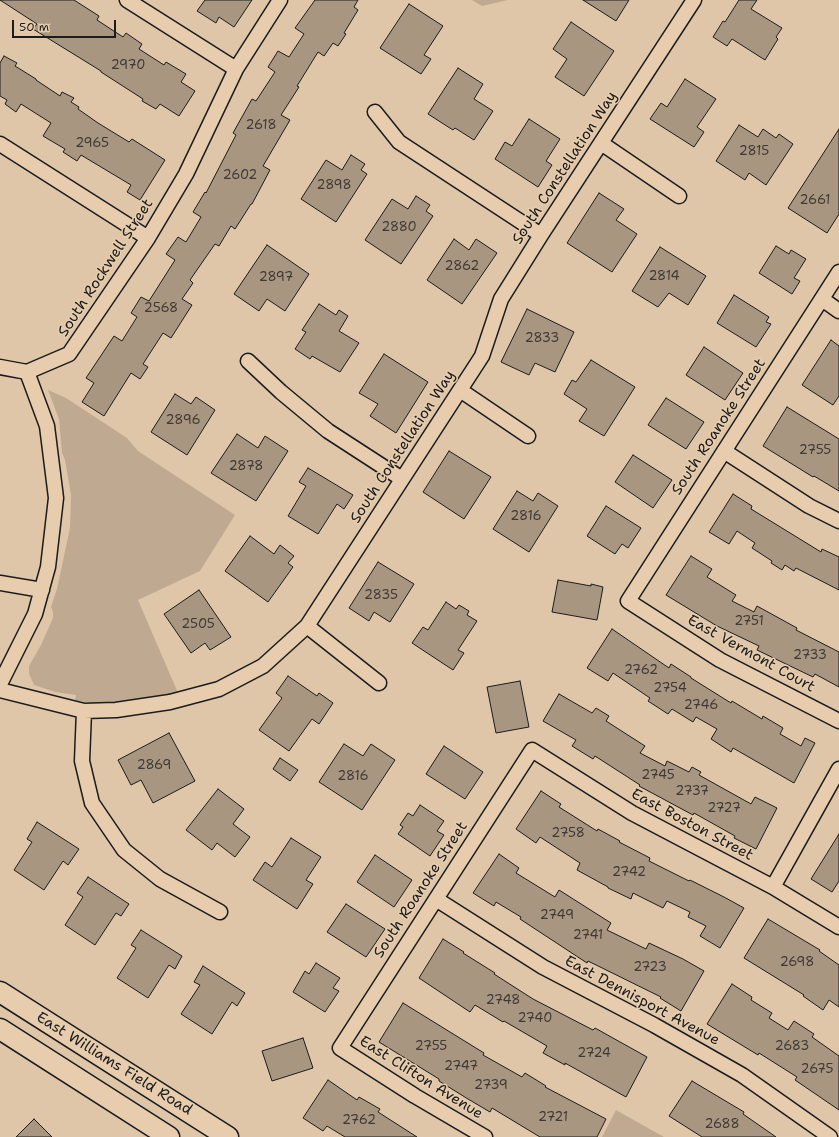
<!DOCTYPE html>
<html>
<head>
<meta charset="utf-8">
<style>
	body { margin:0 }
	#map { position:relative; width:839px; height:1137px; overflow:hidden; background:#dfc6a8; font-family:"Shantell Sans",sans-serif }
	canvas { display:block }
	.scale { position:absolute; left:12px; top:20px; width:104px; height:18px; box-sizing:border-box; border:2px solid #1c1c1c; border-top:0; padding-left:5px; font-size:12px; line-height:14px; white-space:nowrap; color:#1c1c1c; -webkit-text-stroke:3px #e7cdae; paint-order:stroke }
</style>
</head>
<body>
<div id="map">
<canvas width="839" height="1137"></canvas>
<div class="scale">50 m</div>
</div>
<script>
const g = document.querySelector('canvas').getContext('2d');
g.lineJoin = 'round';
function fill(path, color) { g.fillStyle = color; g.fill(path, 'evenodd'); }
const poly = rows => new Path2D(rows.map(r => 'M' + r).join(''));
function trace(path, color, width, dash) { g.strokeStyle = color; g.lineWidth = width; g.lineCap = dash ? 'butt' : 'round'; g.setLineDash(dash || []); g.stroke(path); }
function drawText(font, color, halo, rows, align = 'center') {
  g.font = font + ' "Shantell Sans",sans-serif'; g.lineWidth = 3; g.setLineDash([]); g.textBaseline = 'middle'; g.strokeStyle = halo; g.fillStyle = color; for (const [text, x, y, turn = 0] of rows) {
    g.save(); g.translate(x, y); g.rotate((+turn || 0) * Math.PI / 180); g.textAlign = isNaN(turn) ? turn : align; if (halo) g.strokeText(text, 0, 0); g.fillText(text, 0, 0); g.restore();
  }
}
const green = poly([
	[472,0,508,0,482,6],
	[48,390,66,398,127,438,138,451,235,515,200,571,138,600,178,693,164,697,113,703,90,703,75,700,76,695,55,692,34,685,29,674,29,666,41,645,53,618,53,612,51,607,57,589,70,528,71,495,65,460,62,453,59,419],
	[616,1110,664,1137,602,1137]
]);
const building = poly([
	[0,0,74,0,99,16,97,20,123,37,126,33,142,44,139,49,164,65,166,62,186,74,181,82,195,91,179,116,160,104,156,109,142,101,143,99,101,72,101,71,33,29,37,24,0,0],
	[205,0,252,0,234,27,219,17,216,23,197,11,205,0],
	[315,0,358,0,354,7,358,10,344,33,346,34,338,46,333,43,324,56,318,52,297,86,299,87,281,115,290,120,263,166,270,170,252,204,251,204,235,229,231,226,219,246,215,244,190,280,193,283,182,299,192,305,171,338,163,333,143,364,148,367,140,379,131,373,104,416,82,402,94,383,86,378,114,336,122,341,137,317,131,313,141,297,149,301,175,260,166,254,178,237,186,242,201,217,193,212,205,192,206,193,236,135,233,133,252,99,256,101,275,72,268,67,278,51,289,57,304,34,295,28,315,0],
	[583,0,629,0,616,21,583,0],
	[739,0,757,0,751,9,782,28,776,37,778,39,765,60,732,39,727,46,713,37,723,21,725,22,739,0],
	[409,4,443,26,424,55,431,59,421,74,380,48,409,4],
	[571,22,614,51,584,96,555,77,567,59,553,49,571,22],
	[4,56,17,63,15,66,36,79,36,80,60,96,62,92,74,98,71,102,79,107,78,109,98,123,129,142,132,139,165,160,140,200,127,192,131,185,81,155,77,161,63,152,65,149,43,136,51,123,21,104,16,112,5,104,7,100,0,96,0,63,4,56],
	[458,68,483,84,474,99,493,111,474,140,455,128,453,130,428,114,458,68],
	[685,79,716,99,697,127,704,132,694,147,650,119,661,103,667,107,685,79],
	[529,119,560,139,546,161,552,165,538,187,495,159,505,142,512,146,529,119],
	[739,125,758,137,763,129,776,138,779,134,793,144,766,185,749,173,745,180,716,161,739,125],
	[839,129,839,214,827,233,788,208,839,129],
	[351,155,365,164,361,170,367,174,336,222,301,199,326,160,342,170,351,155],
	[599,193,624,209,616,220,637,234,612,272,567,243,599,193],
	[416,196,430,205,426,211,433,216,401,264,365,240,392,199,408,209,416,196],
	[454,239,469,250,476,239,497,253,462,304,427,280,454,239],
	[267,245,309,274,285,311,267,299,259,311,234,294,267,245],
	[776,246,789,254,791,250,806,259,794,278,800,281,792,294,759,273,776,246],
	[660,247,706,276,688,305,669,293,658,307,632,291,660,247],
	[734,295,769,317,766,322,771,324,756,347,717,323,734,295],
	[319,304,336,315,339,310,348,316,339,331,359,343,340,372,312,356,310,359,295,349,306,332,302,330,319,304],
	[527,309,574,332,555,372,535,363,529,375,501,362,527,309],
	[831,340,839,346,839,396,833,405,802,385,831,340],
	[704,347,743,373,725,400,686,375,704,347],
	[384,354,428,382,396,433,370,416,378,404,359,393,384,354],
	[591,360,635,387,604,436,579,421,587,409,564,394,572,380,576,382,591,360],
	[175,394,191,404,196,397,215,410,187,455,151,432,175,394],
	[666,398,704,422,686,449,648,425,666,398],
	[787,407,839,439,839,491,814,476,813,477,763,446,787,407],
	[237,434,258,448,265,436,288,451,256,501,211,473,237,434],
	[449,451,491,477,464,519,423,492,449,451],
	[633,455,672,480,653,508,615,482,633,455],
	[308,468,353,495,344,509,337,504,318,534,288,516,306,486,299,482,308,468],
	[517,491,533,501,538,493,558,506,529,552,493,529,517,491],
	[733,494,752,506,751,509,821,552,822,549,839,557,839,590,796,568,794,571,785,565,782,570,771,563,772,561,752,548,755,543,737,531,729,544,709,532,733,494],
	[606,506,641,528,628,548,622,544,615,554,587,536,606,506],
	[250,536,274,554,280,545,294,556,288,563,293,567,268,602,225,571,250,536],
	[691,556,712,569,707,577,736,595,732,601,754,612,757,606,797,628,796,630,839,652,839,687,815,674,813,677,757,650,759,646,717,626,666,595,691,556],
	[378,562,414,584,390,622,374,612,369,621,349,608,378,562],
	[558,580,591,586,591,584,603,587,597,620,552,612,558,580],
	[199,590,231,637,210,650,205,643,191,653,164,614,199,590],
	[446,602,456,609,459,605,469,611,467,615,477,621,458,650,464,653,453,670,412,643,423,627,428,630,446,602],
	[612,629,669,668,671,664,691,677,691,678,731,703,732,701,762,719,763,716,783,728,780,734,801,746,805,738,815,743,794,783,733,748,731,752,711,739,717,729,696,717,693,722,672,709,668,714,648,701,650,698,613,673,608,681,587,668,612,629],
	[288,676,317,696,319,693,333,703,319,724,312,719,289,751,259,730,282,698,276,693,288,676],
	[520,681,529,727,496,733,487,687,520,681],
	[559,694,592,713,596,708,609,716,606,721,645,746,640,753,665,766,667,761,689,772,692,767,701,772,699,775,751,804,755,797,777,808,756,849,734,838,735,836,694,813,693,815,639,786,640,785,595,756,593,759,572,746,576,740,543,721,559,694],
	[169,733,195,781,153,803,141,780,131,785,118,760,169,733],
	[344,744,363,756,371,744,395,760,362,810,319,782,344,744],
	[444,746,483,772,465,799,426,774,444,746],
	[280,758,298,770,290,781,273,769,280,758],
	[218,789,244,809,233,824,250,837,235,857,217,843,212,850,186,830,218,789],
	[541,791,561,804,559,807,597,831,598,829,620,841,619,842,650,858,649,861,689,881,690,880,724,897,744,908,720,948,700,936,706,926,688,917,690,912,667,901,663,908,633,893,631,899,608,888,608,887,577,870,580,863,540,837,536,843,516,829,541,791],
	[420,805,444,821,437,831,444,835,430,856,398,834,403,827,400,825,408,813,413,816,420,805],
	[37,822,79,849,68,865,63,861,44,890,14,870,32,842,27,839,37,822],
	[839,834,839,881,832,892,811,879,839,834],
	[291,838,321,857,306,880,313,884,297,909,253,880,265,862,272,867,291,838],
	[499,854,519,868,516,873,555,897,559,890,611,923,607,930,646,949,649,943,683,959,704,971,681,1011,660,998,661,997,588,961,587,963,520,919,521,917,496,902,494,906,473,893,499,854],
	[375,855,412,880,394,907,357,882,375,855],
	[88,877,129,904,121,916,116,913,95,945,65,925,83,897,77,893,88,877],
	[346,904,385,929,366,957,327,932,346,904],
	[768,919,820,950,819,951,839,965,839,1007,829,1000,823,1010,803,996,804,995,744,958,768,919],
	[141,930,182,956,175,969,169,965,148,998,117,978,136,948,131,945,141,930],
	[443,939,464,952,463,953,495,973,494,974,533,999,593,1030,595,1028,647,1057,626,1097,565,1063,565,1065,543,1053,547,1046,504,1021,503,1022,475,1005,470,1012,419,978,443,939],
	[316,963,340,978,333,988,339,991,325,1012,293,992,305,971,309,974,316,963],
	[203,966,245,993,237,1006,232,1002,212,1034,181,1014,200,985,194,982,203,966],
	[732,984,752,997,751,1000,772,1013,769,1018,788,1030,794,1021,814,1034,812,1037,839,1056,839,1110,795,1080,797,1077,759,1053,758,1055,707,1024,732,984],
	[403,1003,484,1053,483,1055,522,1077,525,1073,546,1086,545,1087,606,1119,597,1137,540,1137,492,1108,490,1112,468,1099,439,1081,439,1079,379,1042,403,1003],
	[303,1038,313,1068,272,1081,262,1051,303,1038],
	[328,1080,357,1100,359,1097,380,1109,378,1112,417,1137,345,1137,327,1126,323,1131,303,1118,328,1080],
	[692,1081,744,1112,743,1114,776,1137,702,1137,669,1116,692,1081],
	[34,1119,52,1137,16,1137,34,1119]
]);
const minor = poly([
	[127,0,236,69],
	[375,112,399,142,541,235],
	[601,143,679,196],
	[0,144,148,238],
	[839,272,628,601,720,660,839,721],
	[822,299,839,311],
	[248,361,281,392,328,431,402,479],
	[0,367,27,372],
	[27,372,69,354,148,238,186,174,236,69,280,0],
	[460,390,528,436],
	[724,451,809,506,839,521],
	[0,583,42,590],
	[307,626,379,683],
	[0,684,35,614,48,567,56,498,47,426,27,372],
	[0,690,84,711,116,710,170,702,219,689,263,666,307,626,482,356,501,299,541,235,694,0],
	[84,711,82,761,92,803,124,850,160,879,220,912],
	[773,887,839,769],
	[436,899,543,967,654,1025,742,1075,830,1137],
	[485,1137,415,1096,340,1048,532,750,632,813,773,887,839,927]
]);
const secondary = poly([
	[0,992,228,1137],
	[0,1029,169,1137]
]);
const numberNames = [
	["2970",128,66],
	["2618",261,126],
	["2965",92,144],
	["2815",754,152],
	["2602",240,176],
	["2898",334,186],
	["2661",815,201],
	["2880",399,228],
	["2862",462,267],
	["2814",664,277],
	["2897",276,278],
	["2568",161,309],
	["2833",542,339],
	["2896",183,421],
	["2755",815,451],
	["2878",246,467],
	["2816",526,517],
	["2835",381,596],
	["2751",749,622],
	["2505",198,625],
	["2733",810,656],
	["2762",641,671],
	["2754",670,689],
	["2746",701,706],
	["2869",154,766],
	["2745",658,776],
	["2816",353,777],
	["2737",692,792],
	["2727",724,809],
	["2758",568,834],
	["2742",629,873],
	["2749",557,916],
	["2741",588,936],
	["2698",797,963],
	["2723",650,968],
	["2748",503,1001],
	["2740",535,1019],
	["2755",431,1047],
	["2683",792,1047],
	["2724",594,1054],
	["2747",461,1067],
	["2675",817,1070],
	["2739",491,1086],
	["2721",553,1118],
	["2762",359,1121],
	["2688",722,1125]
];
const streetNames = [
	["South Constellation Way",565,168,-57],
	["South Rockwell Street",106,268,-57],
	["South Roanoke Street",719,427,-57],
	["South Constellation Way",403,447,-57],
	["East Vermont Court",751,654,29],
	["East Boston Street",692,825,28],
	["South Roanoke Street",421,890,-57],
	["East Dennisport Avenue",642,1001,28],
	["East Williams Field Road",114,1064,32],
	["East Clifton Avenue",421,1078,32]
];
fill(green, '#bfaa91');
fill(building, '#a89681');
trace(building, '#1c1c1c', 1);
trace(minor, '#1c1c1c', 17);
trace(secondary, '#1c1c1c', 23);
trace(minor, '#e7cdae', 14);
trace(secondary, '#e7cdae', 20);
drawText('13px', '#3f3a35', null, numberNames);
drawText('15px', '#1c1c1c', '#e7cdae', streetNames);
</script>
</body>
</html>
